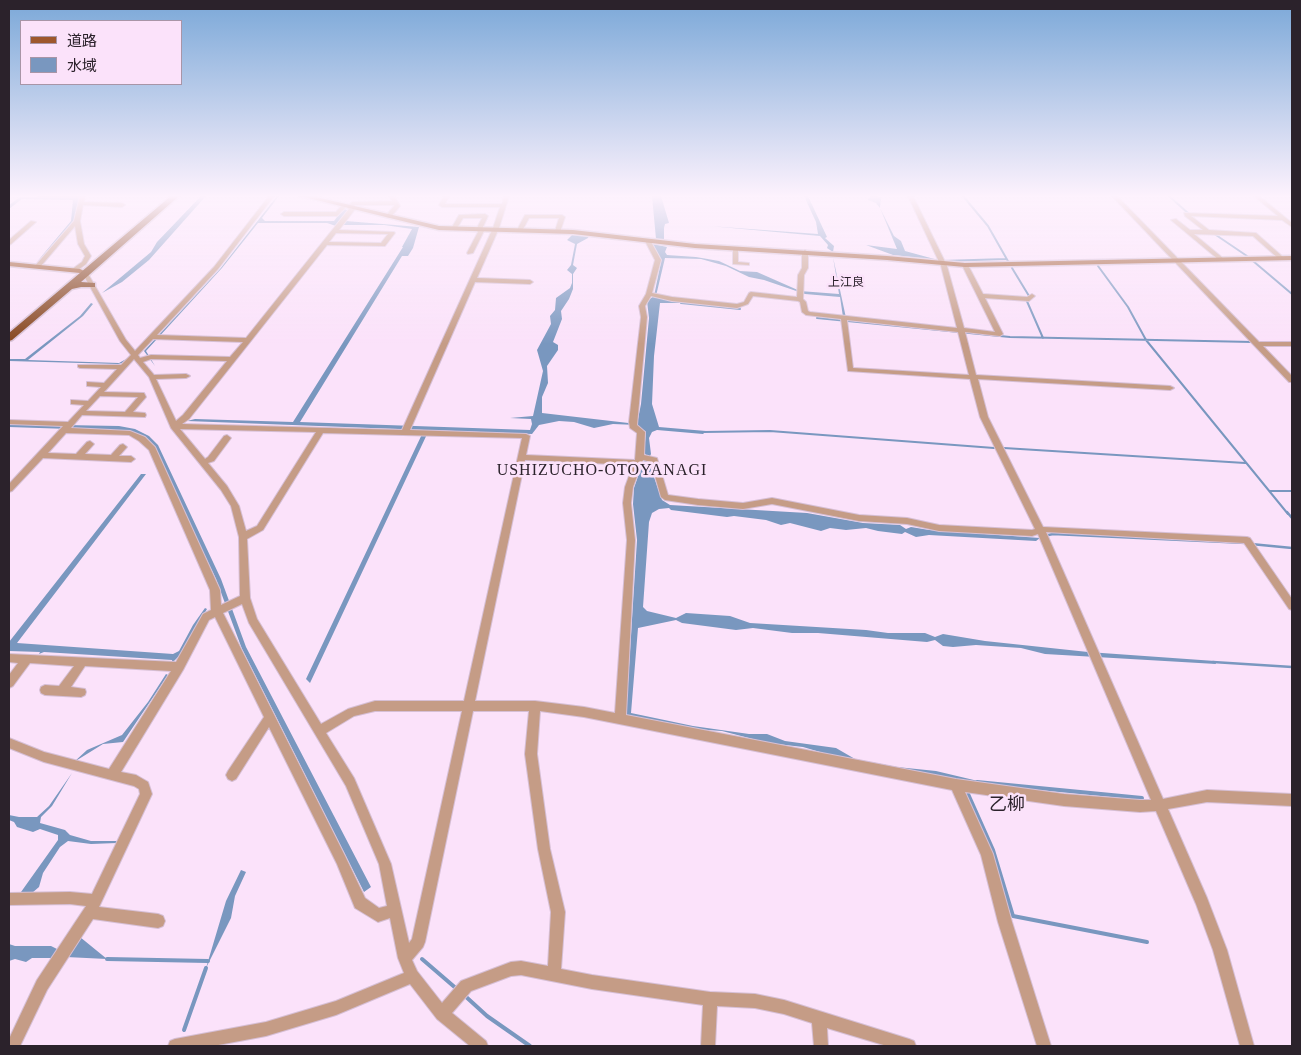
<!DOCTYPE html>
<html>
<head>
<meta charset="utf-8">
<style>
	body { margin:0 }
	#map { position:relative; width:1301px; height:1055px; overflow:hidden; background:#fbe2fa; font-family:"Times New Roman","Noto Sans JP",serif }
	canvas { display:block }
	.frame { position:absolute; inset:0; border:10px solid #2b222b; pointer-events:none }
	.legend { position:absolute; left:20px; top:20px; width:162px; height:65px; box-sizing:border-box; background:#fbe2fa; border:1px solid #a895a7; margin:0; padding:6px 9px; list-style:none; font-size:15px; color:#2b222b }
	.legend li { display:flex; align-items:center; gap:10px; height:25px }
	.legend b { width:25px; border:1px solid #a895a7 }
</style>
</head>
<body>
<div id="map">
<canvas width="1301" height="1055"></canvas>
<div class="frame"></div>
<ul class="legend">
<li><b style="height:6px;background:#9e572d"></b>道路</li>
<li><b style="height:14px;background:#7997bf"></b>水域</li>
</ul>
</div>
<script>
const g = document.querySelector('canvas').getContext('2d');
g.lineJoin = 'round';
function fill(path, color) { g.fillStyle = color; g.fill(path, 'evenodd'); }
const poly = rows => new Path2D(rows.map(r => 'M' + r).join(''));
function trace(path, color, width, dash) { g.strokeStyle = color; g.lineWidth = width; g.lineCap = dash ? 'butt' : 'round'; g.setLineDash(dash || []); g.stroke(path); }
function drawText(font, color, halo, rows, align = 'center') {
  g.font = font + ' "Times New Roman","Noto Sans JP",serif'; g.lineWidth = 5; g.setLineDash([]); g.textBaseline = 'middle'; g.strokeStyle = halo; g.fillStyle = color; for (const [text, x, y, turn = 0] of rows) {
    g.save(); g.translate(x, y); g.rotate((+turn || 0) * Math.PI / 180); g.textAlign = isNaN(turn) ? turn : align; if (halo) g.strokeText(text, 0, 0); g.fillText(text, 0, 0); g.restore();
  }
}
const water = poly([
	[74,196,80,196,74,221,36,263,71,221,73,200,22,199,9,209,9,205,20,197],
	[201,196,206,196,149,260,122,282,102,293,151,252,157,242],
	[277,196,279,196,262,218,265,221,334,221,343,209,348,210,336,226,327,223,258,223,222,268,146,351,155,366,144,351,220,269],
	[652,196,661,196,669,223,665,224,664,228,664,240,656,239],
	[804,196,808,196,827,237,825,238,834,246,833,252,827,248,828,245,820,236,709,226,818,234,816,222],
	[870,196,881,197,880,208,894,236,901,241,905,251,938,260,893,255,866,245,897,249,880,208,876,203,868,200],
	[346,221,419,227,413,248,408,256,402,256,300,422,530,430,532,424,531,419,510,418,533,416,543,371,537,350,551,324,550,316,555,310,556,298,570,288,572,283,572,274,567,270,571,265,575,244,567,240,573,234,589,236,588,238,577,244,573,265,577,268,573,274,573,289,569,299,561,311,562,319,553,342,558,345,558,350,547,366,548,383,542,397,542,413,637,424,641,404,649,318,647,301,654,296,661,262,653,244,667,247,665,252,667,255,696,257,719,261,740,271,757,272,800,291,839,294,833,257,846,318,843,317,840,297,805,294,764,280,749,277,726,266,701,259,665,258,656,296,683,303,660,303,654,356,652,404,659,427,706,431,703,434,657,430,652,432,649,438,651,454,648,460,662,500,670,505,807,513,863,523,900,525,906,529,911,527,929,530,1040,538,1036,541,929,535,916,537,905,532,902,534,878,531,866,528,846,530,830,528,821,531,790,523,781,525,766,520,734,516,727,517,671,510,669,508,659,509,652,513,649,522,643,607,647,611,676,618,686,613,730,616,750,623,866,630,888,633,925,633,935,637,943,634,985,641,1088,652,1215,661,1216,664,1045,654,1021,648,976,645,953,647,943,646,935,640,927,642,818,633,792,633,753,628,736,630,682,623,676,620,638,628,631,713,693,726,749,734,767,734,785,741,836,748,855,759,897,767,936,771,978,781,979,783,905,772,854,762,803,747,768,743,722,731,694,729,626,715,637,540,633,504,634,488,643,462,646,460,646,455,644,452,646,432,637,425,613,424,594,428,574,422,559,421,539,425,532,434,429,430,310,683,306,679,424,430,187,421,195,419,293,422,403,247,402,247,412,229,384,225,343,225],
	[91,303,93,304,83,316,28,360,119,363,128,358,122,363,118,364,9,361,9,359,25,359,80,316],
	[9,424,119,426,135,429,149,436,158,445,221,579,246,647,371,887,364,892,242,649,216,579,153,447,130,431,9,427],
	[141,474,146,474,17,643,173,654,179,651,193,625,205,608,207,609,180,655,172,663,172,660,44,652,39,654,40,652,9,651,9,642],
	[166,674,168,675,123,742,103,744,74,762,87,750,122,735,148,702],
	[72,773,52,806,41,817,40,823,65,830,70,835,91,841,117,841,117,843,91,844,68,841,60,847,43,873,39,887,32,893,11,893,21,892,58,840,58,835,40,829,33,832,17,827,14,822,9,820,9,815,19,817,37,817,49,806],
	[241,870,246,872,235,896,231,918,206,968,226,901],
	[80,937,107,959,66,957],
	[9,944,15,946,51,946,59,950,52,958,32,958,26,962,15,959,9,961]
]);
const streamFar2 = poly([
	[963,196,988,226,1009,263],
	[1169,196,1189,214],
	[1213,233,1247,256],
	[942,261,1006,259],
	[1253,261,1292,294],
	[1098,266,1128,307,1146,340,1288,514],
	[1012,268,1029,296,1026,299,1043,338],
	[681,303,740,309],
	[817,318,1010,337,1253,342],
	[1261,342,1292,342],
	[704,432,770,431,994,448],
	[1004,448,1245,463],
	[1269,491,1292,491]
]);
const streamFar1 = poly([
	[1287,512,1292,518],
	[1044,536,1053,534,1246,543],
	[1251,544,1292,548],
	[1213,662,1292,667]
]);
const stream = poly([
	[977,782,1142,798],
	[968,794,993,850,1013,916,1147,942],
	[107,959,208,961],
	[422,959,458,990],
	[464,995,487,1016,530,1046],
	[184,1030,206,968]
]);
const minor = poly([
	[80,196,85,196,84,202,122,203,125,205,122,207,83,205,80,221,84,244,91,256,86,264,78,270,87,272,126,340,135,351,214,267,269,196,274,196,218,269,157,335,246,338,349,209,347,208,352,202,392,201,389,196,394,196,400,206,390,218,385,217,394,206,394,205,355,205,354,207,356,208,339,230,394,232,395,233,385,246,327,245,189,419,182,424,402,430,493,228,500,207,442,207,439,205,444,196,449,196,445,204,502,204,504,196,509,196,499,228,477,278,530,280,533,282,530,284,475,282,410,430,526,434,530,436,526,455,635,460,637,433,630,428,629,422,641,317,639,306,646,294,655,260,645,241,646,240,650,240,661,260,652,293,672,297,737,304,744,302,749,293,751,292,797,297,798,275,802,268,802,252,805,250,808,252,808,268,804,275,803,299,806,302,808,311,810,312,957,328,941,266,908,196,913,196,947,266,964,328,995,332,962,265,963,264,968,265,983,294,1027,297,1032,294,1035,296,1029,301,985,298,1003,334,1000,336,965,332,976,375,1170,386,1174,388,1170,390,978,379,988,417,1043,527,1247,537,1250,538,1292,599,1292,610,1289,609,1244,543,1046,532,1163,799,1207,790,1292,794,1292,806,1207,802,1168,809,1207,898,1227,950,1254,1046,1240,1046,1213,950,1196,904,1156,811,1140,812,1064,806,965,792,993,854,1012,922,1051,1046,1037,1046,998,922,981,855,952,790,584,717,540,711,537,754,550,849,565,912,561,969,592,975,710,992,755,994,784,1000,909,1039,914,1041,916,1046,887,1046,827,1028,828,1046,814,1046,812,1023,784,1014,755,1008,717,1006,715,1046,701,1046,703,1005,592,989,521,975,511,976,471,991,452,1013,486,1041,488,1046,470,1046,437,1019,410,984,336,1015,266,1036,213,1046,168,1046,170,1041,175,1039,266,1022,336,1001,404,973,398,958,390,918,378,922,355,908,337,864,269,727,236,779,232,781,228,779,226,775,228,771,264,717,215,617,209,620,183,670,121,772,136,775,148,782,152,794,99,907,158,914,163,916,165,921,163,926,158,928,93,919,47,990,20,1046,9,1046,9,1039,37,980,86,906,70,904,9,905,9,893,70,892,92,894,140,794,139,789,134,786,44,762,9,748,9,738,44,752,109,769,171,671,85,666,71,687,85,689,86,692,85,695,81,697,45,695,41,693,40,690,41,687,45,685,59,686,74,666,30,663,13,686,9,688,9,675,18,663,9,662,9,654,176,662,203,614,211,610,210,590,149,450,139,441,129,435,66,433,48,453,76,454,87,442,90,441,94,444,85,454,111,455,120,445,123,444,127,447,119,456,131,456,135,459,131,462,43,458,12,491,9,492,9,484,63,426,9,424,9,420,68,422,84,405,71,404,71,400,88,401,101,387,87,386,87,382,104,383,117,369,80,368,78,367,78,365,121,365,131,355,120,341,83,274,78,272,78,270,74,272,71,270,82,262,85,256,78,244,75,226,40,267,35,266,74,221,80,196],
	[336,233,388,234,381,243,329,242,336,233],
	[651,296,672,301,737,308,748,304,753,296,798,301,800,302,802,312,806,315,841,319,848,371,970,379,980,417,1035,529,1032,530,939,525,907,518,859,515,772,498,743,503,698,499,668,495,657,458,644,455,645,432,637,425,647,317,645,306,651,296],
	[847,320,958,332,969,375,853,368,847,320],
	[153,339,243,342,230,357,151,355,140,358,138,355,153,339],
	[134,359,149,377,171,428,221,490,231,506,239,537,240,596,221,605,220,590,155,447,145,437,130,431,71,428,82,415,145,417,146,415,145,413,133,412,146,397,144,393,104,392,134,359],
	[151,359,227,361,183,415,176,421,156,379,186,378,190,376,186,374,154,375,143,362,151,359],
	[100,396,138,397,125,412,86,411,100,396],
	[180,429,316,432,257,526,246,531,239,506,227,486,208,463,214,461,231,438,227,435,224,436,208,457,205,459,180,429],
	[323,433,522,438,464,701,375,701,348,709,321,724,257,619,250,598,247,539,263,530,323,433],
	[525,460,633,465,625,487,623,503,627,540,615,713,584,707,535,701,475,701,525,460],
	[643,460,651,462,661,497,665,500,698,505,743,509,772,504,859,521,907,524,939,531,1032,536,1038,534,1151,800,1140,800,1064,794,956,779,626,715,635,540,631,503,633,487,643,460],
	[242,604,249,623,346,786,379,864,387,906,379,908,365,898,345,856,223,613,242,604],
	[375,711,462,711,412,939,409,943,391,864,354,778,326,733,354,716,375,711],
	[473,711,529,711,525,754,538,849,551,912,548,966,521,961,511,962,461,981,442,1003,417,971,412,960,423,947,425,942,473,711],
	[1112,196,1117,196,1259,342,1292,342,1292,346,1263,346,1292,376,1292,382,1289,382,1112,196],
	[1254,196,1259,196,1292,223,1292,227,1282,220,1191,216,1209,230,1256,233,1283,257,1283,259,1279,259,1253,236,1194,234,1224,259,1219,260,1171,220,1176,219,1190,230,1203,230,1185,216,1184,213,1278,216,1254,196],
	[342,205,347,206,337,216,284,216,281,214,284,212,336,212,342,205],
	[485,214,488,216,482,229,484,231,473,253,468,254,467,253,478,232,476,230,482,218,463,218,456,230,451,229,459,215,485,214],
	[525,215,562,215,565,217,560,232,555,231,559,218,529,218,522,231,518,231,517,230,525,215],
	[31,221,36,222,11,244,9,245,9,240,31,221],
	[733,247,738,248,738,262,749,263,749,265,733,264,733,247]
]);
const major = poly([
	[300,196,312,196,439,226,573,230,695,244,887,256,965,263,1292,256,1292,260,965,267,887,260,695,248,573,234,439,230,300,196],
	[9,262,80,269,84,271,80,273,9,266,9,262]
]);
const highway = poly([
	[171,196,179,196,81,282,95,283,95,287,81,287,72,289,12,340,9,341,9,333,171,196]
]);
const farNeighbourhoodnames = [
	["上江良",846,283]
];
const quarterNames = [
	["USHIZUCHO-OTOYANAGI",602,471]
];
const nearNeighbourhoodnames = [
	["乙柳",1007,805]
];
fill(water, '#7997bf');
trace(streamFar2, '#7997bf', 2);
trace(streamFar1, '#7997bf', 2.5);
trace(stream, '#7997bf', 4);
trace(minor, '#d6bfd5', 2);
trace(major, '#d6bfd5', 3);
trace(highway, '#d6bfd5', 3);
fill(minor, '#c59c86');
fill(major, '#9e572d');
fill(highway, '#85441c');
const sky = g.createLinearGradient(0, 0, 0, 344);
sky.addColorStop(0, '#7ba8d8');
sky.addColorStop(0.57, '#fdf2fd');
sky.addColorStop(1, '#fdf2fd00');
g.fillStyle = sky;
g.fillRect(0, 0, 1301, 344);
drawText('12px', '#2b222b', '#fbe2fa', farNeighbourhoodnames);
g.letterSpacing = '1px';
drawText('16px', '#2b222b', '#fbe2fa', quarterNames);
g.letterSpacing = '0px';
drawText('18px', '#2b222b', '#fbe2fa', nearNeighbourhoodnames);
</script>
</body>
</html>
